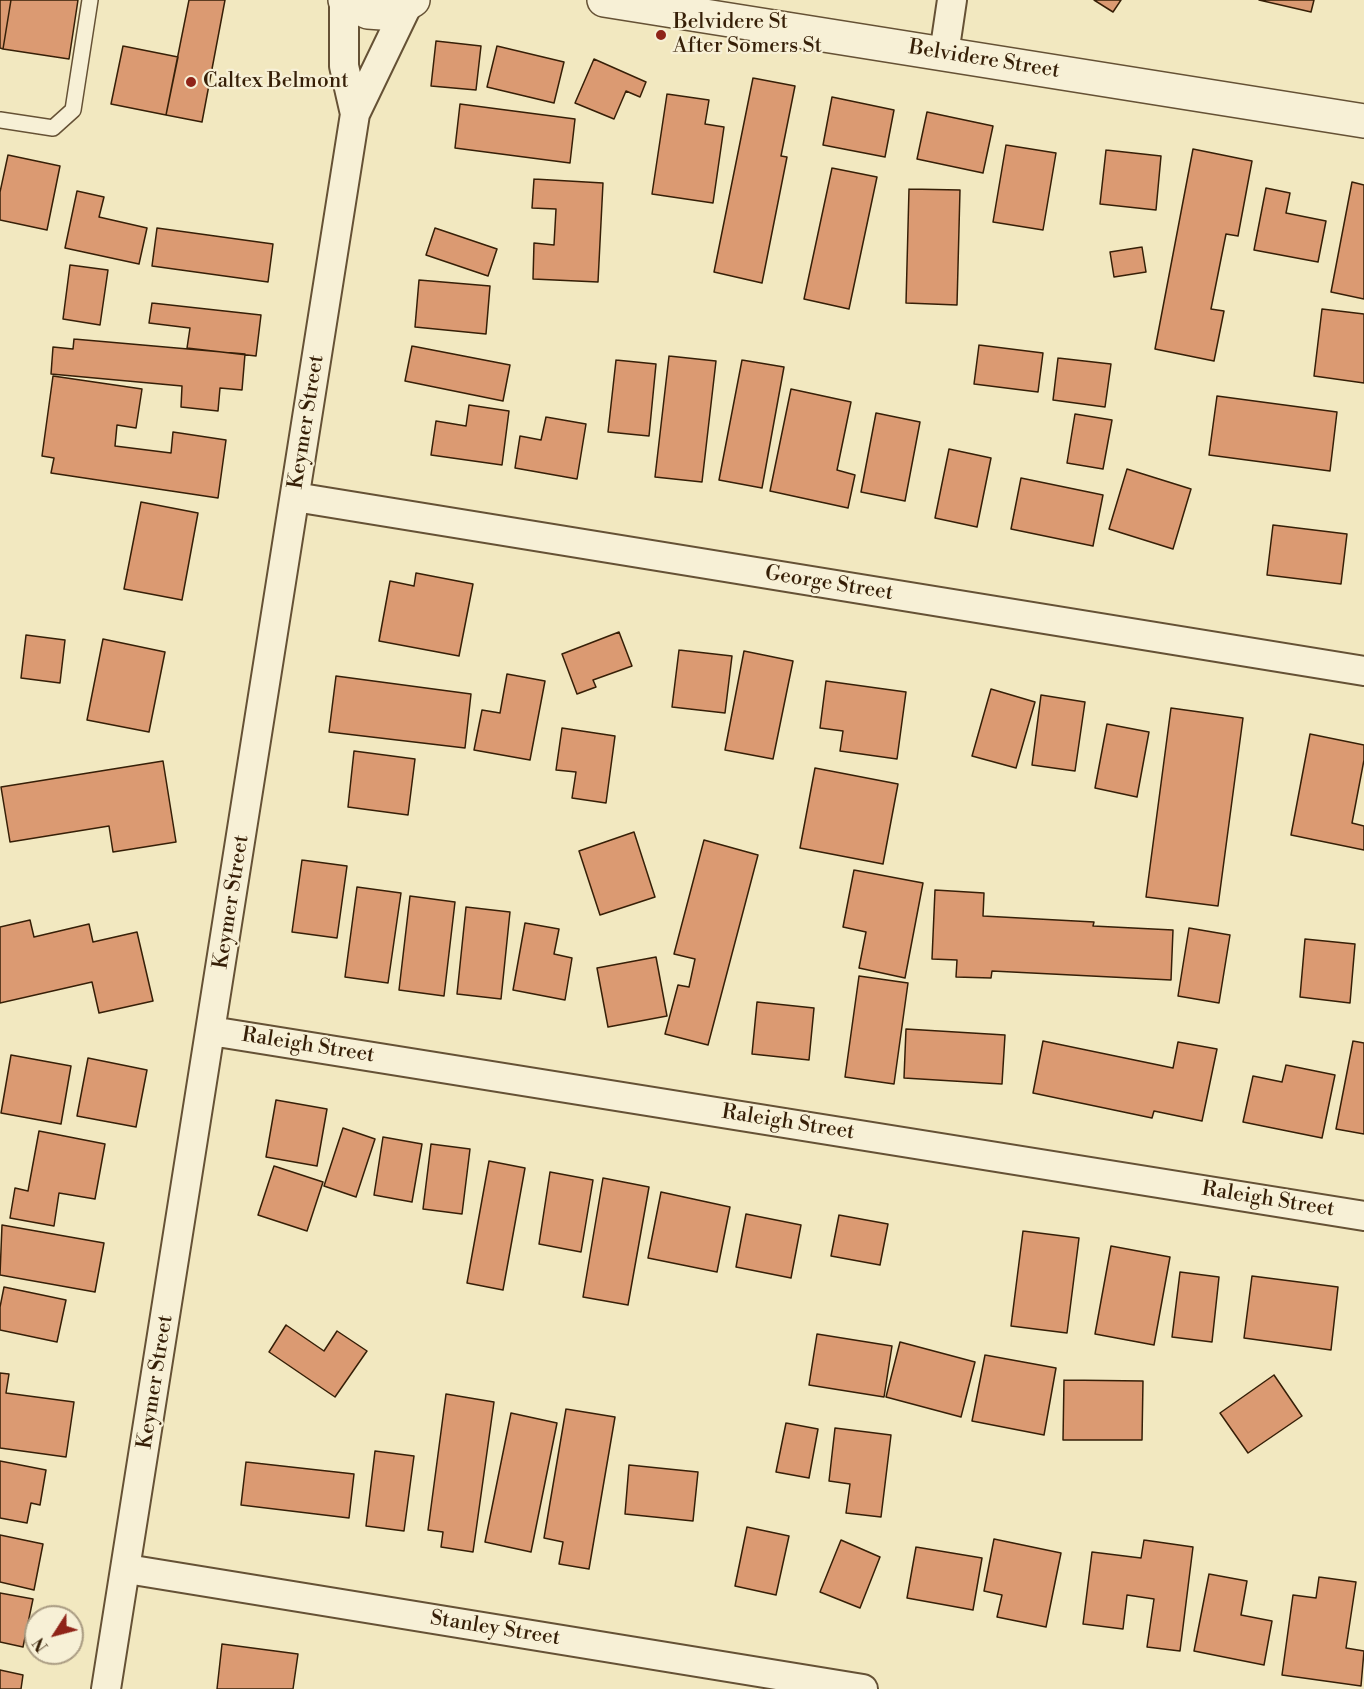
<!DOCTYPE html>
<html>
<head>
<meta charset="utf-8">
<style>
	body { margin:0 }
	#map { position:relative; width:1364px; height:1689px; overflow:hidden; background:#f2e8c0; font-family:"Libre Bodoni",serif }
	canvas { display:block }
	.north { position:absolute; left:24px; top:1605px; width:60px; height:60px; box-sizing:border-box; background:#f7f0d6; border:2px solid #aa9c83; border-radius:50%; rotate:234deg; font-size:16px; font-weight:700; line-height:24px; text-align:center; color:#361f07 }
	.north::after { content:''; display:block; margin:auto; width:21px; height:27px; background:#8f2418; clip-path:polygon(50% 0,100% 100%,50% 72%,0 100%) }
</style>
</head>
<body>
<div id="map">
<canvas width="1364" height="1689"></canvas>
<div class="north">N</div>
</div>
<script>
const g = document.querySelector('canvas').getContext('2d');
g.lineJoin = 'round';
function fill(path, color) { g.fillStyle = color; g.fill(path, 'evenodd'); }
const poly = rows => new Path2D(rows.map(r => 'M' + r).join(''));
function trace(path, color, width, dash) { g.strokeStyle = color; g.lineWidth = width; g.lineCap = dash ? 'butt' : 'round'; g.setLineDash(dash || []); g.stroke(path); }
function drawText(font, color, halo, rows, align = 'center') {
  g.font = font + ' "Libre Bodoni",serif'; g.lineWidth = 4.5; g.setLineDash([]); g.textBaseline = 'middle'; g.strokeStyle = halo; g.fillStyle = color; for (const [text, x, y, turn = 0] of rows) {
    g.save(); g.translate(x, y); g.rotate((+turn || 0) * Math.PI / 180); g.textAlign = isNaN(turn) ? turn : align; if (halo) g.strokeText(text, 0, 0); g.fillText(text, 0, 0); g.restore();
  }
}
const building = poly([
	[0,0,11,0,3,49,0,48,0,0],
	[11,0,78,0,69,59,3,49,11,0],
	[189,0,225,0,202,122,166,115,189,0],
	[1094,0,1121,0,1113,12,1094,0],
	[1259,0,1314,0,1311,12,1259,0],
	[436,41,481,46,476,90,431,86,436,41],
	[123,46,178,57,166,115,111,104,123,46],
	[497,46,564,62,554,103,487,87,497,46],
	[594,59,646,82,640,97,626,91,614,119,575,103,594,59],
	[753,78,795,86,781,156,787,157,762,283,714,272,753,78],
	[667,94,709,100,705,124,724,127,713,203,652,194,667,94],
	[832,97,894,110,885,157,823,145,832,97],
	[460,104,575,119,570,163,455,148,460,104],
	[927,112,993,126,983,173,917,159,927,112],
	[1006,145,1056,153,1043,230,993,222,1006,145],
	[1193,149,1252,161,1238,236,1226,234,1211,309,1224,311,1214,361,1155,349,1193,149],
	[1106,150,1161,156,1156,210,1100,204,1106,150],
	[8,155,60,166,47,230,0,220,0,192,8,155],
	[832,168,877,177,849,309,804,299,832,168],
	[534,179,603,183,598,282,533,279,534,243,554,245,556,209,532,208,534,179],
	[1352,182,1364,185,1364,299,1331,292,1352,182],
	[1266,188,1290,193,1286,213,1326,221,1318,262,1254,250,1266,188],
	[909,189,960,190,957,305,906,303,909,189],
	[77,191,104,197,99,217,147,228,139,264,65,248,77,191],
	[157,228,273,244,268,282,152,266,157,228],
	[435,228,497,249,488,276,426,255,435,228],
	[1142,247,1146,272,1114,277,1110,252,1142,247],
	[70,265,108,270,100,325,63,319,70,265],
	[419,280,490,286,486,334,415,327,419,280],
	[152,303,261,315,256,356,187,348,190,328,149,323,152,303],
	[1322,309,1364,314,1364,383,1314,376,1322,309],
	[74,339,245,354,242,390,220,388,218,411,181,407,182,386,51,374,53,347,73,349,74,339],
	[979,345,1043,353,1038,392,974,384,979,345],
	[412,346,510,365,503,401,405,381,412,346],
	[669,356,716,361,702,482,655,477,669,356],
	[1058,358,1111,364,1105,407,1053,400,1058,358],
	[616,360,656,364,649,436,608,432,616,360],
	[742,360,784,367,762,488,719,480,742,360],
	[53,376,142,389,136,428,117,425,115,446,171,453,173,432,226,440,218,498,51,473,54,458,42,456,53,376],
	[791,389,851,402,837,470,855,475,848,508,770,491,791,389],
	[1217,396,1337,412,1330,471,1209,455,1217,396],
	[469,405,509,411,502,465,431,455,436,421,466,426,469,405],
	[876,413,920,422,905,501,861,492,876,413],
	[1075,414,1112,420,1103,469,1067,463,1075,414],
	[546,417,586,424,577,479,515,468,520,436,541,440,546,417],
	[949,449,991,458,977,527,935,518,949,449],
	[1127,469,1191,489,1173,549,1109,529,1127,469],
	[1021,478,1103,495,1093,546,1011,529,1021,478],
	[141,502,198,513,182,600,124,589,141,502],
	[1273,525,1347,534,1341,584,1267,575,1273,525],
	[416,573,473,584,459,656,379,641,390,581,414,586,416,573],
	[619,632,632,666,593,680,596,687,577,694,562,654,619,632],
	[26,635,65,640,60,683,21,678,26,635],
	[103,639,165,652,149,732,87,720,103,639],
	[679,650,732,656,725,713,672,707,679,650],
	[744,651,793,661,773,759,725,750,744,651],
	[507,674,545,681,530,760,474,750,482,710,500,713,507,674],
	[336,676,471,694,465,748,329,732,336,676],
	[826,681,906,692,897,759,840,751,843,731,820,728,826,681],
	[991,689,1035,702,1016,768,972,756,991,689],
	[1041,695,1085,702,1075,771,1032,765,1041,695],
	[1171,708,1243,718,1218,906,1146,897,1171,708],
	[1107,724,1149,732,1137,797,1095,788,1107,724],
	[562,728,615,736,606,803,572,798,576,772,556,770,562,728],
	[1310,734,1364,745,1364,760,1352,823,1364,826,1364,850,1291,835,1310,734],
	[354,751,415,759,408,815,348,807,354,751],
	[163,761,176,842,113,852,109,826,10,842,1,787,163,761],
	[815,768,898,784,883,864,800,848,815,768],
	[634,832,655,897,600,915,579,851,634,832],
	[704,840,758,855,708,1045,665,1034,678,985,689,987,695,959,674,954,704,840],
	[302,860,347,866,337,938,292,932,302,860],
	[854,870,923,883,905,978,859,968,866,932,843,927,854,870],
	[357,887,401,893,388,983,345,977,357,887],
	[935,890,984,893,983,916,1094,922,1093,926,1173,930,1171,980,992,971,991,978,956,977,957,960,932,959,935,890],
	[410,896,455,902,444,996,399,990,410,896],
	[466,907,510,912,501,999,457,994,466,907],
	[30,920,34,937,89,924,93,942,137,932,153,1001,99,1013,92,982,0,1003,0,927,30,920],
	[525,923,559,929,554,954,572,958,565,1000,513,990,525,923],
	[1189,928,1230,935,1219,1003,1178,996,1189,928],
	[1305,939,1355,944,1350,1003,1300,997,1305,939],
	[656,957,667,1016,608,1027,597,968,656,957],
	[859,976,908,983,894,1084,845,1077,859,976],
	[757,1002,814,1008,809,1060,752,1054,757,1002],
	[906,1029,1005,1035,1002,1084,904,1078,906,1029],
	[1043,1041,1173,1068,1178,1042,1217,1049,1202,1121,1154,1111,1152,1118,1033,1093,1043,1041],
	[1353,1041,1364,1043,1364,1134,1336,1129,1353,1041],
	[11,1055,71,1066,61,1124,1,1113,11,1055],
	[88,1058,147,1070,136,1127,77,1116,88,1058],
	[1286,1065,1335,1075,1322,1138,1243,1122,1253,1076,1282,1082,1286,1065],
	[276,1100,327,1109,317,1166,266,1157,276,1100],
	[343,1128,375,1139,356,1197,324,1186,343,1128],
	[39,1131,105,1144,95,1199,59,1193,54,1226,10,1218,15,1188,28,1191,39,1131],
	[383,1137,422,1144,412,1202,374,1195,383,1137],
	[431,1144,470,1149,462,1214,423,1209,431,1144],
	[489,1161,525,1168,503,1290,467,1283,489,1161],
	[274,1166,323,1182,307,1231,258,1215,274,1166],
	[550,1172,593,1180,581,1252,539,1244,550,1172],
	[603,1178,649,1187,628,1305,583,1297,603,1178],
	[661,1192,730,1207,717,1272,648,1258,661,1192],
	[746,1214,801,1225,791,1278,736,1267,746,1214],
	[839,1215,888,1224,880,1265,831,1256,839,1215],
	[2,1225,104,1243,95,1292,0,1275,2,1225],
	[1023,1231,1079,1238,1067,1333,1011,1326,1023,1231],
	[1111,1246,1170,1257,1154,1345,1095,1334,1111,1246],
	[1180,1272,1219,1277,1212,1342,1172,1337,1180,1272],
	[1252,1276,1338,1287,1331,1350,1244,1338,1252,1276],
	[4,1287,66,1300,57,1342,0,1330,0,1307,4,1287],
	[286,1325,324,1351,337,1331,367,1351,335,1397,269,1352,286,1325],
	[817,1334,892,1346,884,1397,809,1385,817,1334],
	[900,1342,975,1362,961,1417,886,1397,900,1342],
	[985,1355,1056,1368,1044,1435,972,1421,985,1355],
	[0,1373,9,1374,6,1393,74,1402,66,1457,0,1448,0,1373],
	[1274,1375,1302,1416,1248,1453,1220,1413,1274,1375],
	[1064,1380,1143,1381,1142,1440,1063,1440,1064,1380],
	[446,1394,494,1402,473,1552,441,1547,443,1532,428,1530,446,1394],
	[566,1409,615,1417,589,1569,559,1564,563,1542,544,1538,566,1409],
	[511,1413,557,1423,531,1552,485,1542,511,1413],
	[786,1423,818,1429,809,1478,776,1472,786,1423],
	[835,1428,891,1435,881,1517,846,1513,850,1484,829,1481,835,1428],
	[375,1451,414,1456,404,1531,366,1526,375,1451],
	[0,1461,46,1470,40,1505,31,1503,27,1523,0,1518,0,1461],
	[246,1462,354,1474,349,1518,241,1505,246,1462],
	[629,1465,698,1472,693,1521,625,1514,629,1465],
	[747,1527,789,1536,776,1595,735,1586,747,1527],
	[0,1535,43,1544,34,1590,0,1582,0,1535],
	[994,1539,1061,1553,1046,1627,997,1617,1002,1595,984,1591,994,1539],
	[841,1540,880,1557,860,1608,820,1592,841,1540],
	[1144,1540,1193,1547,1180,1651,1147,1647,1154,1599,1127,1595,1123,1629,1083,1624,1092,1552,1141,1558,1144,1540],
	[916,1547,982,1558,973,1610,907,1598,916,1547],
	[1209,1574,1247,1581,1241,1615,1272,1621,1264,1665,1194,1651,1209,1574],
	[1319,1577,1356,1582,1346,1648,1364,1651,1361,1686,1282,1675,1293,1595,1316,1598,1319,1577],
	[0,1593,33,1599,23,1647,0,1642,0,1593],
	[222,1644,298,1654,293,1689,217,1689,222,1644],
	[0,1670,23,1675,21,1689,0,1689,0,1670]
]);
const service = poly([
	[0,120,53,128,73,110,90,0]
]);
const minor = poly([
	[344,0,344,66,355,114],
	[944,54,952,0],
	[295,497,1364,671],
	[211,1031,1364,1216],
	[127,1569,863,1689],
	[106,1689,355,114,408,4]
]);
const tertiary = poly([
	[345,0,368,12,382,13,396,10,413,0],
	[604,0,1364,121]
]);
const markers = [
	[661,35,6,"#8f2418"],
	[191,82,6,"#8f2418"]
];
const poiNames = [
	["Belvidere St",673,23],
	["After Somers St",673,47],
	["Caltex Belmont",203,82]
];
const streetNames = [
	["Belvidere Street",984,60,9],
	["Keymer Street",307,422,-81],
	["George Street",829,584,9],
	["Keymer Street",232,902,-81],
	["Raleigh Street",308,1046,9],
	["Raleigh Street",788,1123,9],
	["Raleigh Street",1268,1200,9],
	["Keymer Street",156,1382,-81],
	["Stanley Street",495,1629,9]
];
fill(building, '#db9a72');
trace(building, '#361f07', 1.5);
trace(service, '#655135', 18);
trace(minor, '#655135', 32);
trace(tertiary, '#655135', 36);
trace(service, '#f7f0d6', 15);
trace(minor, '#f7f0d6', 28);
trace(tertiary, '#f7f0d6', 33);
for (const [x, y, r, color] of markers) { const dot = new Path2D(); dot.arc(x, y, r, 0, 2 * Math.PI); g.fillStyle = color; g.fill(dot); trace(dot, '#f7f0d6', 2); }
drawText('21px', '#361f07', '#f7f0d6', poiNames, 'left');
drawText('21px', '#361f07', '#f7f0d6', streetNames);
</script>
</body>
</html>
